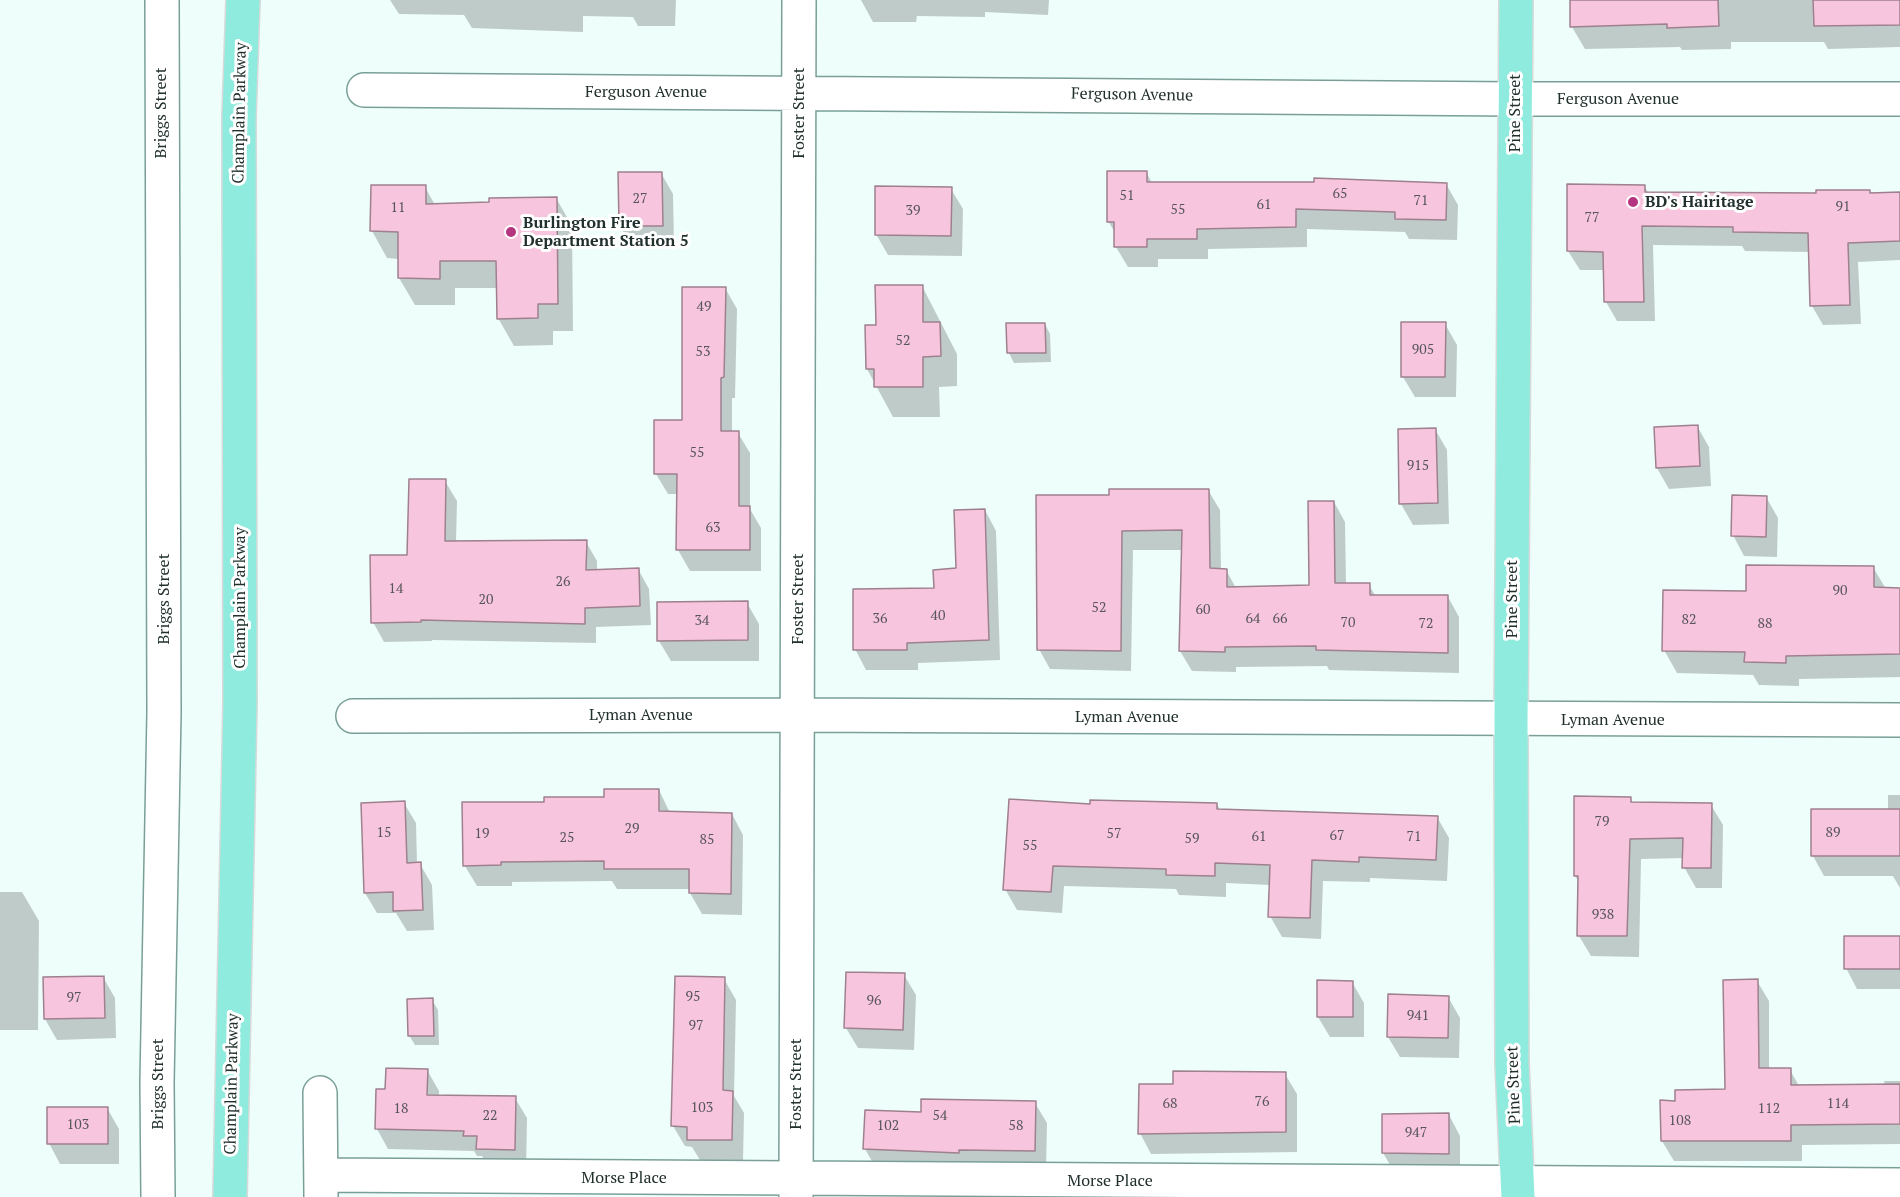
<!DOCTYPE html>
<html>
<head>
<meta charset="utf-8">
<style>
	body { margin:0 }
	canvas { display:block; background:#eefefa }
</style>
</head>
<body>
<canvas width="1900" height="1197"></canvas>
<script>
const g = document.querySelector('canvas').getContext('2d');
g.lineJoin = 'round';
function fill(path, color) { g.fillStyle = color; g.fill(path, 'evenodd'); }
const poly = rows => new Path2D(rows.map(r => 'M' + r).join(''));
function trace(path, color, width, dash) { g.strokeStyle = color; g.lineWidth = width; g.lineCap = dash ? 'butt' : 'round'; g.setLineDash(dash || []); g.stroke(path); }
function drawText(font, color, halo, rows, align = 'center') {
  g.font = font + ' "PT Serif",serif'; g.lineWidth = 6; g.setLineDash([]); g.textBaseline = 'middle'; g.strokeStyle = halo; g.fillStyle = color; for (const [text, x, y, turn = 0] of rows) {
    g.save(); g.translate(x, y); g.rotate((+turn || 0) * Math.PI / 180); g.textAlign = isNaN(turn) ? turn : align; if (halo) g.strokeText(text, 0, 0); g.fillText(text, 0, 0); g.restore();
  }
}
const shadow = poly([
	[390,0,676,0,675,26,638,26,633,17,583,16,583,32,472,28,464,15,399,14],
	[861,0,1049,0,1048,15,985,12,985,17,917,16,916,22,873,22],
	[1571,0,1900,0,1900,47,1828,49,1824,42,1731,42,1731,49,1682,50,1680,47,1585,49,1572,27],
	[1146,172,1152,183,1446,184,1458,205,1457,240,1409,239,1405,232,1307,229,1307,247,1208,249,1208,259,1158,259,1158,267,1128,267,1116,247,1116,234,1108,221],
	[661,173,673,194,674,246,632,247,620,226,620,174],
	[425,187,435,205,491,204,556,198,572,226,573,331,553,331,553,345,514,346,498,318,498,288,455,288,455,305,415,305,399,278,399,259,387,258,372,231],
	[1645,187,1649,194,1900,194,1900,260,1858,262,1861,324,1823,325,1812,306,1810,252,1745,251,1742,246,1653,245,1655,321,1617,321,1606,302,1605,270,1580,270,1568,251],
	[951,189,963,209,962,256,888,255,876,234],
	[922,286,957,354,957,386,939,387,940,417,893,417,867,369],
	[725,288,737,309,735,398,732,398,732,433,738,433,750,453,750,509,761,528,761,571,690,571,678,550,678,494,668,494,656,474,684,421],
	[1045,324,1050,334,1051,362,1014,363,1009,353],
	[1445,324,1457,345,1456,397,1415,397,1403,377],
	[1697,426,1709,447,1711,486,1669,489,1657,468,1655,428],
	[1435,429,1447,450,1449,524,1413,525,1401,504,1399,430],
	[445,481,457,501,456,542,586,542,597,561,597,571,638,569,649,589,651,625,596,627,596,643,432,640,432,641,384,642,373,622],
	[1208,490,1220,510,1221,570,1226,570,1236,588,1310,586,1334,502,1345,522,1346,584,1369,585,1376,597,1448,597,1459,617,1459,673,1329,670,1327,666,1236,667,1236,672,1192,671,1180,651,1183,550,1133,550,1131,671,1050,669,1039,649,1110,496],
	[1766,497,1778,518,1777,557,1744,556,1733,535],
	[985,510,996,531,1000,660,918,663,918,670,866,670,855,649,936,590,958,570],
	[1873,567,1886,589,1900,589,1900,677,1799,679,1799,686,1759,685,1753,675,1677,673,1664,650,1747,592],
	[747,603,759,624,759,661,671,661,659,641],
	[659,790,670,813,732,814,743,835,742,915,702,914,690,893,690,889,617,889,612,881,512,882,512,886,477,886,465,866,545,803,605,798],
	[1888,795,1900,795,1900,888,1893,876,1824,876,1813,856,1888,810],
	[1630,798,1633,803,1711,805,1723,825,1722,888,1696,888,1684,867,1684,858,1641,859,1639,957,1591,956,1579,936,1580,883,1575,876],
	[404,803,416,823,417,864,420,864,432,885,434,930,407,931,396,913,377,913,365,893],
	[1217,804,1220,810,1437,817,1449,838,1447,881,1370,878,1370,882,1323,881,1321,939,1282,937,1270,916,1271,885,1226,883,1226,897,1179,895,1176,889,1064,886,1062,913,1017,910,1005,889,1091,806],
	[0,892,22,892,39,921,38,1030,0,1030],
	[1900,937,1900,989,1857,989,1846,968],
	[904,975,916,995,914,1050,858,1048,846,1028],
	[103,977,115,998,116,1038,57,1040,45,1019,44,979],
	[724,979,736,1000,734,1096,744,1113,743,1161,700,1160,692,1147,685,1146,673,1126],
	[1757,981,1769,1001,1769,1070,1790,1070,1799,1086,1885,1085,1884,1081,1900,1081,1900,1144,1802,1145,1802,1161,1674,1161,1662,1141,1676,1102,1727,1091],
	[1352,982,1364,1003,1364,1037,1330,1037,1318,1017],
	[1448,997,1460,1018,1459,1058,1400,1057,1388,1037],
	[432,1000,438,1010,439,1045,415,1045,409,1035],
	[427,1070,439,1091,439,1096,515,1098,527,1118,526,1170,490,1169,482,1156,477,1156,474,1151,388,1149,377,1129,387,1091],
	[1285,1074,1297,1094,1297,1152,1151,1154,1140,1133,1175,1086],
	[1035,1103,1047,1123,1046,1171,877,1170,865,1149,922,1114],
	[107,1108,119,1129,119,1164,60,1164,49,1143],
	[1449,1115,1460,1136,1460,1174,1395,1173,1383,1153]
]);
const building = poly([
	[1570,0,1718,0,1719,26,1667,28,1667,24,1570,27,1570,0],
	[1813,0,1900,0,1900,25,1814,26,1813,0],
	[1107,171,1147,171,1147,182,1314,182,1314,178,1447,183,1446,220,1395,219,1395,212,1296,209,1296,227,1197,229,1197,239,1147,239,1147,247,1114,247,1114,222,1107,222,1107,171],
	[618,172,662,172,663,226,619,226,618,172],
	[1567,184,1645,185,1645,192,1816,193,1816,190,1870,190,1870,193,1900,192,1900,241,1848,243,1850,305,1810,306,1808,233,1733,232,1733,227,1642,226,1644,302,1604,302,1603,252,1567,251,1567,184],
	[371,185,426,185,426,204,489,202,489,198,557,197,558,304,538,304,538,318,497,319,496,261,440,261,440,279,398,278,398,232,370,231,371,185],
	[875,186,952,187,951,236,875,235,875,186],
	[875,285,923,285,923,322,940,322,941,356,923,357,923,387,874,387,874,369,866,369,865,325,876,325,875,285],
	[682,287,726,287,724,377,721,378,721,431,739,431,739,506,750,506,750,550,676,550,677,474,654,474,654,420,682,420,682,287],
	[1401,322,1446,322,1445,377,1401,377,1401,322],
	[1006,323,1045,323,1046,353,1007,353,1006,323],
	[1698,425,1700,466,1656,468,1654,427,1698,425],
	[1436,428,1438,503,1399,504,1398,429,1436,428],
	[409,479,446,479,445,541,587,540,586,570,639,568,640,606,585,608,585,624,421,620,421,622,371,623,370,555,407,555,409,479],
	[1109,489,1209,489,1210,568,1227,569,1227,587,1309,585,1308,501,1334,501,1335,583,1370,583,1370,595,1448,595,1448,653,1316,650,1316,646,1225,647,1225,652,1179,651,1182,530,1122,531,1121,651,1037,650,1036,495,1109,495,1109,489],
	[1732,495,1767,496,1766,537,1731,536,1732,495],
	[985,509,989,640,907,643,907,650,853,650,853,589,934,588,933,570,956,568,954,510,985,509],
	[1746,565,1874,566,1874,587,1900,588,1900,654,1786,656,1786,663,1744,662,1745,652,1662,651,1663,590,1746,591,1746,565],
	[748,601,748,640,657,641,657,602,748,601],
	[604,789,659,789,659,811,732,813,731,894,689,893,689,869,604,869,604,861,501,862,501,865,463,866,462,802,544,802,544,797,604,797,604,789],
	[1574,796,1631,797,1631,802,1712,803,1711,868,1682,868,1683,838,1630,839,1627,936,1577,936,1578,876,1574,876,1574,796],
	[1009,799,1090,804,1090,800,1217,803,1217,809,1438,816,1436,860,1359,857,1359,862,1312,860,1310,918,1268,917,1270,865,1215,863,1215,876,1166,875,1166,869,1053,866,1051,892,1003,890,1009,799],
	[405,801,407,863,421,862,423,910,393,911,393,892,364,893,361,803,405,801],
	[1811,809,1900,809,1900,856,1811,856,1811,809],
	[1844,936,1900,936,1900,969,1844,969,1844,936],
	[846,972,905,973,903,1030,844,1028,846,972],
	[104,976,105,1018,44,1019,43,977,104,976],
	[675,976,725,977,723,1090,733,1091,732,1140,687,1140,687,1127,671,1126,675,976],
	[1758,979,1759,1068,1791,1068,1791,1085,1900,1084,1900,1124,1791,1125,1791,1141,1661,1141,1660,1100,1675,1101,1675,1090,1725,1089,1723,980,1758,979],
	[1317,980,1353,981,1353,1017,1317,1017,1317,980],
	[1388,994,1449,996,1448,1038,1387,1037,1388,994],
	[433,998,434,1036,408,1036,407,999,433,998],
	[386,1068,428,1069,427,1095,516,1096,515,1150,476,1149,477,1136,463,1136,464,1131,375,1129,376,1089,385,1089,386,1068],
	[1173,1071,1286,1072,1286,1132,1138,1134,1139,1084,1173,1084,1173,1071],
	[921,1099,1036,1101,1035,1151,959,1150,959,1153,863,1149,865,1110,921,1112,921,1099],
	[47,1107,108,1107,108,1144,47,1144,47,1107],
	[1449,1113,1449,1154,1382,1153,1382,1114,1449,1113]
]);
const minor = poly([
	[364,90,1515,99,1900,99],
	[353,716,798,715,1900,720],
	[320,1093,321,1196],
	[321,1175,1900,1185],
	[158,1197,157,1082,164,712,162,0],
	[796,1197,799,0]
]);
const major = poly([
	[1516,0,1511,719,1512,1064,1518,1197],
	[230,1197,240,703,239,117,243,0]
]);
const markers = [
	[1633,202,6,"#b53581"],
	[511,232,6,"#b53581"]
];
const numberNames = [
	["65",1340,194],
	["51",1127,196],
	["27",640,199],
	["71",1421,201],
	["61",1264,205],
	["91",1843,207],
	["11",398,208],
	["55",1178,210],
	["39",913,211],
	["77",1592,218],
	["49",704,307],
	["52",903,341],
	["905",1423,350],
	["53",703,352],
	["55",697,453],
	["915",1418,466],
	["63",713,528],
	["26",563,582],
	["14",396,589],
	["90",1840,591],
	["20",486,600],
	["52",1099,608],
	["60",1203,610],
	["40",938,616],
	["36",880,619],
	["64",1253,619],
	["66",1280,619],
	["82",1689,620],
	["34",702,621],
	["70",1348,623],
	["72",1426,624],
	["88",1765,624],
	["79",1602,822],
	["29",632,829],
	["15",384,833],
	["89",1833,833],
	["19",482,834],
	["57",1114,834],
	["67",1337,836],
	["61",1259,837],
	["71",1414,837],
	["25",567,838],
	["59",1192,839],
	["85",707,840],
	["55",1030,846],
	["938",1603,915],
	["95",693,997],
	["97",74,998],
	["96",874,1001],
	["941",1418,1016],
	["97",696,1026],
	["76",1262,1102],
	["68",1170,1104],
	["114",1838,1104],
	["103",702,1108],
	["18",401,1109],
	["112",1769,1109],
	["22",490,1116],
	["54",940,1116],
	["108",1680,1121],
	["103",78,1125],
	["102",888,1126],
	["58",1016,1126],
	["947",1416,1133]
];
const streetNames = [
	["Ferguson Avenue",646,92],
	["Ferguson Avenue",1132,95,1],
	["Ferguson Avenue",1618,99],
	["Briggs Street",161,113,-90],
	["Champlain Parkway",240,113,-89],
	["Foster Street",799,113,-90],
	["Pine Street",1515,113,-90],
	["Champlain Parkway",240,598,-90],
	["Briggs Street",164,599,-90],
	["Foster Street",798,599,-90],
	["Pine Street",1512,599,-90],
	["Lyman Avenue",641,715],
	["Lyman Avenue",1127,717],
	["Lyman Avenue",1613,720],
	["Briggs Street",158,1084,-90],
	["Champlain Parkway",232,1084,-89],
	["Foster Street",796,1084,-90],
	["Pine Street",1514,1085,-92],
	["Morse Place",624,1178],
	["Morse Place",1110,1181]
];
const poiNames = [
	["BD's Hairitage",1645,202],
	["Burlington Fire",523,223],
	["Department Station 5",523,241]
];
fill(shadow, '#0003');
fill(building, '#f7c5dd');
trace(building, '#9e808e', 1.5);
trace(minor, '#7a9f98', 36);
trace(major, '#d7dad9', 36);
trace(minor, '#fff', 33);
trace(major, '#8eebdd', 33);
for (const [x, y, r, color] of markers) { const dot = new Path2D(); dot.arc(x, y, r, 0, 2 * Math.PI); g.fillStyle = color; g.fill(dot); trace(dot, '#fff', 2); }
drawText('14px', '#565559', null, numberNames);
drawText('16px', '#21302d', '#fff', streetNames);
drawText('bold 16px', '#21302d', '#fff', poiNames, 'left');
</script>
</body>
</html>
